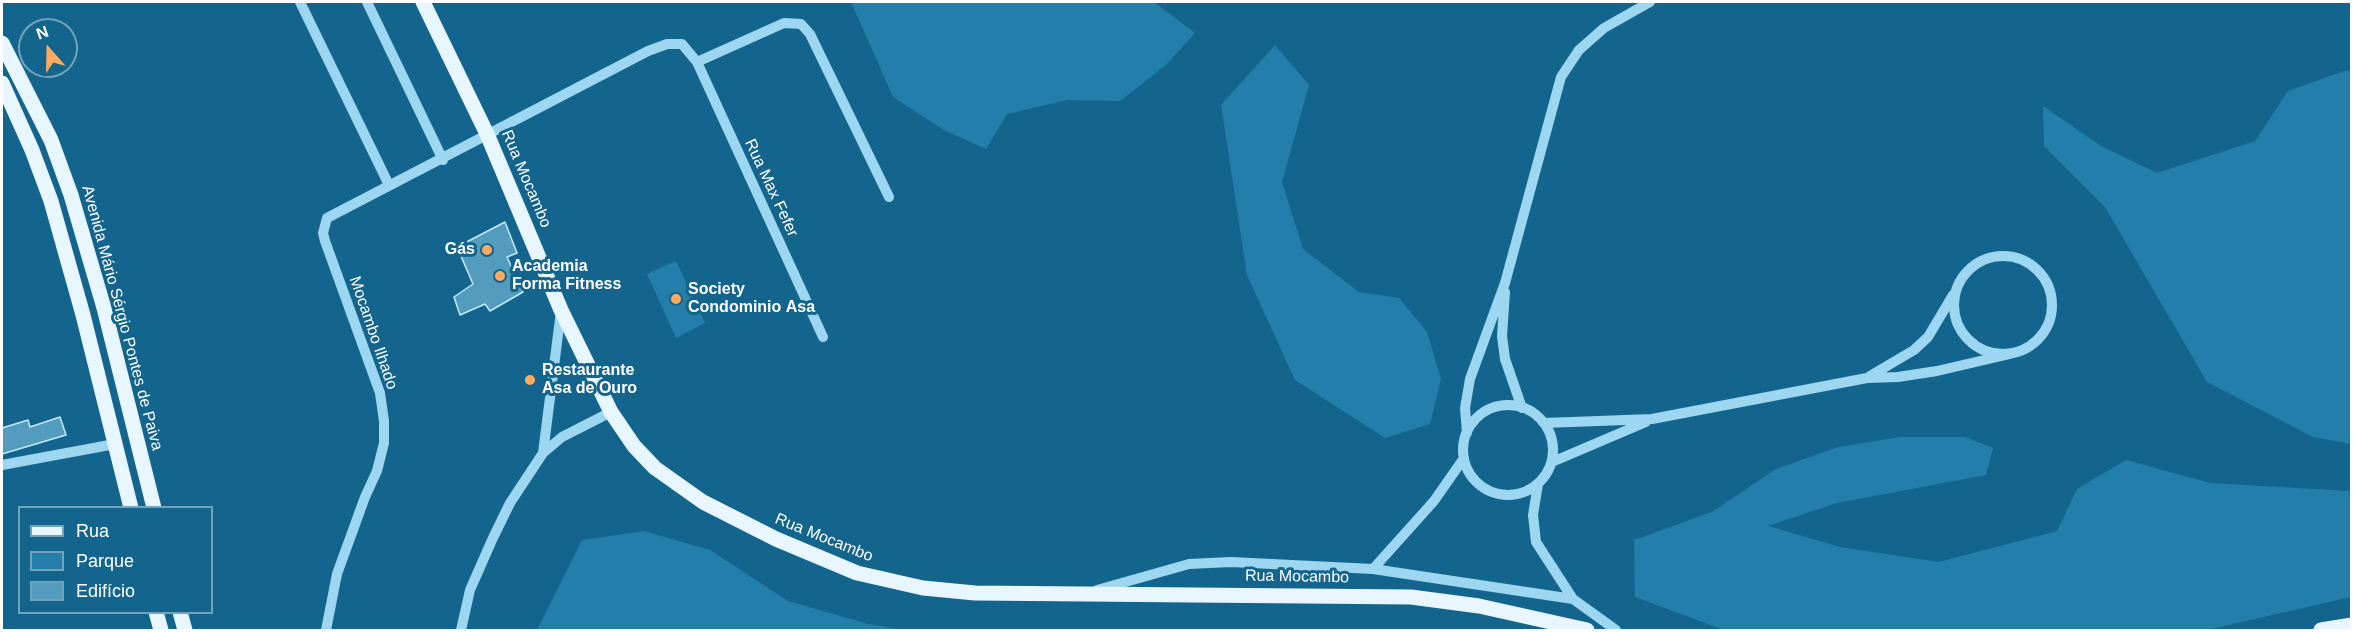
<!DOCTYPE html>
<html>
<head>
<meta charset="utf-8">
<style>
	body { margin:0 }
	#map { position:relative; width:2353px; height:632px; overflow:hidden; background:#14658d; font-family:Helvetica,sans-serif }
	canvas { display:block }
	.frame { position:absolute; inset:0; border:3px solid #fff; pointer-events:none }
	.legend { position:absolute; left:18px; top:506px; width:195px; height:108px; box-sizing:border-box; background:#14658d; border:2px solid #72a3bb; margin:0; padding:8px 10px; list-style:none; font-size:18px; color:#fff }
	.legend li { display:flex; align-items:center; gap:12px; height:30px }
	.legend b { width:30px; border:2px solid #72a3bb }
	.north { position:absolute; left:18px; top:18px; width:60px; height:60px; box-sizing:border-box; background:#14658d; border:2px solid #72a3bb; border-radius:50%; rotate:340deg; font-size:16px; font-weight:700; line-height:24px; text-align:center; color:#fff }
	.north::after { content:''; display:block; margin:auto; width:21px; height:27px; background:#ffaa5d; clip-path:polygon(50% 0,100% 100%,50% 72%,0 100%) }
</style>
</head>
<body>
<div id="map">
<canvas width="2353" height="632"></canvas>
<div class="frame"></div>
<ul class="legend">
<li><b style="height:8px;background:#e7f6ff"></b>Rua</li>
<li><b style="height:16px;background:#237faa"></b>Parque</li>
<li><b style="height:16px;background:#539cbe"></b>Edifício</li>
</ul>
<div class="north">N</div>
</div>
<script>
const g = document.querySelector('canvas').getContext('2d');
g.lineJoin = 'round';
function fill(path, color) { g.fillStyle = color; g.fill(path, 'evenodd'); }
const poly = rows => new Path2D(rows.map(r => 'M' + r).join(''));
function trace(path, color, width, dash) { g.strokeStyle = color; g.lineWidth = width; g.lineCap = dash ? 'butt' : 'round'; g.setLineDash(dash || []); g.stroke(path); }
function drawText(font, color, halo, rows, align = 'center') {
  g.font = font + ' Helvetica,sans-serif'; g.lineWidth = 6; g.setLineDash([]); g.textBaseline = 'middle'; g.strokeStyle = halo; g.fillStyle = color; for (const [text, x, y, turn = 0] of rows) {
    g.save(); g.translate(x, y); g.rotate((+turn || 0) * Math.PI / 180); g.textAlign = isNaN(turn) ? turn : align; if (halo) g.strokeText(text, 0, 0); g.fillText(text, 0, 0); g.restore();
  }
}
const green = poly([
	[851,2,1154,2,1195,33,1166,65,1120,101,1067,100,1007,114,986,149,942,129,893,97],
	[1275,45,1309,85,1282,182,1303,249,1359,292,1399,298,1427,332,1441,379,1430,424,1385,438,1295,380,1247,275,1221,105],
	[2344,71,2352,71,2351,444,2313,437,2207,382,2105,207,2044,146,2043,106,2101,146,2157,173,2255,141,2288,91],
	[676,261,705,323,676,338,647,274],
	[1900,437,1965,437,1993,448,1986,475,1837,503,1768,526,1840,547,1939,562,2057,531,2077,489,2126,460,2210,483,2351,491,2351,597,2207,630,1724,630,1635,597,1634,540,1712,512,1776,469,1838,447],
	[644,531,710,550,788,601,868,624,904,630,537,630,582,540]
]);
const building = poly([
	[505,222,517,253,507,257,523,292,490,311,485,304,460,315,454,297,473,284,457,247,505,222],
	[60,417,66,435,2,454,2,428,28,420,30,427,60,417]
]);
const minor = poly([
	[300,2,389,185],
	[367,2,443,160],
	[697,62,784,23,801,24,810,34,889,197],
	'1954 305a49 49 0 1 1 98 0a49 49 0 1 1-98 0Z',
	[1505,292,1502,336,1505,359,1522,408],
	[1870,376,1914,350,1928,337,1953,295],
	'1463 450a45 45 0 1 1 90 0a45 45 0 1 1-90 0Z',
	[1544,423,1652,419,1867,378,1898,377,1937,371,2010,354],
	[1467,433,1465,408,1470,379,1505,283,1561,77,1579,50,1604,28,1650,2],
	[543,453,561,311],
	[1552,462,1646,422],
	[2,465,115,444],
	[1538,484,1533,515,1536,542,1573,599,1616,630],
	[1373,569,1434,501,1464,458],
	[1097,590,1189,564,1231,562,1373,569,1573,599],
	[326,630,337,574,365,497,377,471,384,443,384,421,380,393,325,241,323,233,327,218,648,51,667,44,682,44,697,62,823,337],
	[461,630,470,590,492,540,510,503,543,453,562,437,611,412]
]);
const major = poly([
	[423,2,487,134,561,310,611,412,634,446,655,468,703,502,776,539,857,573,923,588,975,593,1411,597,1479,606,1587,630],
	[2,43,51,140,71,195,104,308,154,508],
	[2,83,32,150,51,201,83,315,131,508],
	[156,612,161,630],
	[180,612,185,630],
	[2321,630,2352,625]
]);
const markers = [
	[487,250,6,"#ffaa5d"],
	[500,276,6,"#ffaa5d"],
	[676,299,6,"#ffaa5d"],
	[530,380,6,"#ffaa5d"]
];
const streetNames = [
	["Rua Mocambo",526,179,67],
	["Rua Max Fefer",771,188,65],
	["Avenida Mário Sérgio Pontes de Paiva",122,318,75],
	["Mocambo Ilhado",373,333,71],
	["Rua Mocambo",824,538,22],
	["Rua Mocambo",1297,577,1]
];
const poiNames = [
	["Gás",475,250,"right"],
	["Academia",512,267],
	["Forma Fitness",512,285],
	["Society",688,290],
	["Condominio Asa",688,308],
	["Restaurante",542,371],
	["Asa de Ouro",542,389]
];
fill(green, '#237faa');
fill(building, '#539cbe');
trace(building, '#c4eafc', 1.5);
trace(minor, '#9dd6f0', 10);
trace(major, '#e7f6ff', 15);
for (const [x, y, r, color] of markers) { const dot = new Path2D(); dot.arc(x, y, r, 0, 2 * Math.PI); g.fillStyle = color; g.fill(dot); trace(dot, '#14658d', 2); }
drawText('16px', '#fff', '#14658d', streetNames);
drawText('bold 16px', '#fff', '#14658d', poiNames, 'left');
</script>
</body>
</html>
